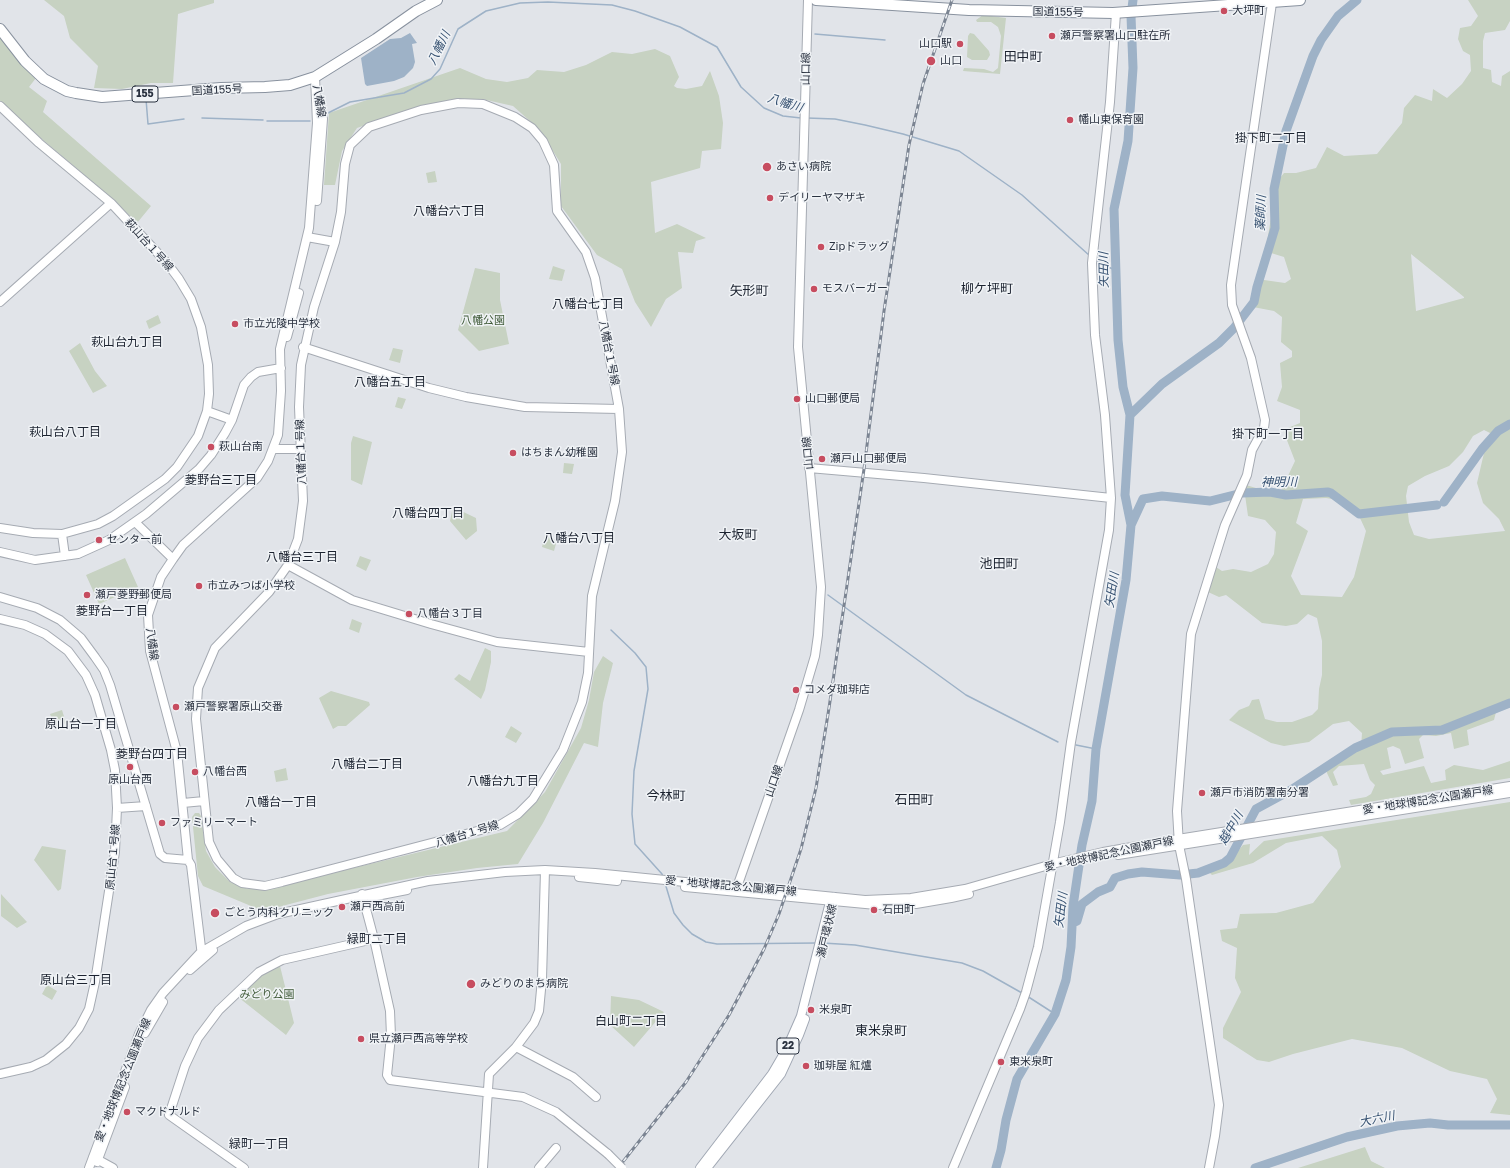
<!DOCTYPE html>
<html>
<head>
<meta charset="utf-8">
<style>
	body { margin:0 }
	canvas { display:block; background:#e1e4e9 }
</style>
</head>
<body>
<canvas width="1510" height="1168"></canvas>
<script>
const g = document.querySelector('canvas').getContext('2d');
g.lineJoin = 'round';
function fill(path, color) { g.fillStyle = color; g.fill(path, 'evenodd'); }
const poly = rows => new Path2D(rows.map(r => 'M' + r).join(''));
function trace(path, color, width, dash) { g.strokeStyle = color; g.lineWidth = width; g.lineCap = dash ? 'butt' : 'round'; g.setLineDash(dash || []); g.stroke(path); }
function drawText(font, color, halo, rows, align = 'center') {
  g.font = font + ' "Golos Text","Noto Sans JP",sans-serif'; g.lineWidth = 3; g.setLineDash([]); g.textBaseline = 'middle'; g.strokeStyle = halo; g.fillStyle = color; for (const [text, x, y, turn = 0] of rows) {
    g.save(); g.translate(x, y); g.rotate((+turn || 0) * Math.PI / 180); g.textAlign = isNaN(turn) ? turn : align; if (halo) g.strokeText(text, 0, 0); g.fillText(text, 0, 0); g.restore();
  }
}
const green = poly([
	[44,0,214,0,214,3,178,14,173,83,151,83,122,89,94,88,98,66,70,38,64,16],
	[1468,0,1510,0,1510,21,1505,30,1485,33,1483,41,1483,68,1491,70,1492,82,1501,86,1502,76,1510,71,1510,707,1496,712,1494,720,1467,730,1469,745,1454,749,1451,733,1436,736,1423,735,1419,739,1424,758,1405,764,1400,749,1393,746,1387,748,1391,768,1380,771,1383,775,1424,766,1431,783,1446,780,1445,770,1454,765,1483,770,1510,761,1510,778,1351,805,1349,800,1366,797,1371,794,1375,785,1370,780,1364,764,1339,766,1333,772,1338,785,1333,786,1327,773,1326,769,1361,747,1362,733,1349,721,1333,724,1309,742,1284,746,1271,743,1229,720,1239,710,1249,706,1252,700,1259,699,1265,719,1277,722,1292,722,1312,715,1318,709,1319,689,1322,675,1322,641,1317,618,1308,614,1297,624,1286,626,1262,623,1226,595,1219,597,1208,592,1216,567,1222,571,1233,569,1251,572,1268,564,1274,554,1276,532,1265,520,1248,516,1244,488,1246,485,1279,495,1295,461,1283,430,1300,423,1300,410,1277,401,1282,387,1280,363,1292,357,1292,351,1281,342,1282,317,1274,311,1253,307,1257,279,1285,283,1291,279,1284,257,1271,253,1267,242,1277,182,1284,173,1296,173,1316,168,1327,147,1344,156,1377,154,1402,123,1404,108,1415,95,1432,101,1433,89,1447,98,1462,84,1471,71,1470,55,1463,51,1458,39,1460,28,1471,26,1478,16],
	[1411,254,1464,297,1464,298,1416,311],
	[1484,430,1494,435,1484,453,1477,483,1483,503,1499,519,1505,531,1429,539,1414,535,1409,522,1406,496,1408,486,1425,476,1449,466,1463,452,1473,436],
	[1326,498,1332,499,1360,518,1366,531,1354,577,1342,597,1301,595,1291,576,1308,531,1296,523,1303,499],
	[983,15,1006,18,1000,74,963,71,964,68,984,69,993,72,998,68,1001,36,998,27,991,22,977,22,976,20],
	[970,33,974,34,989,51,990,55,987,60,972,60,967,57,968,36],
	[0,36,36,78,29,87,47,101,43,112,151,206,137,223,115,201,30,129,0,101],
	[655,49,670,56,679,77,674,86,677,88,686,89,702,86,710,71,719,96,723,123,721,149,702,151,700,168,651,182,655,233,677,224,706,238,696,241,693,253,678,252,682,288,666,299,651,327,635,302,622,269,597,255,561,206,561,164,540,130,513,106,482,99,453,99,405,111,357,128,342,151,335,185,324,185,329,113,460,68,486,79,507,82,528,78,537,70,564,72,586,65,612,52,632,54],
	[435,171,437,182,428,183,426,173],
	[553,266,565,270,562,281,549,279],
	[475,268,500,273,500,300,509,344,479,351,458,330],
	[158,315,161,323,149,329,146,321],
	[80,343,95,371,107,386,93,393,69,351],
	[393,348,403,350,400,363,389,360],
	[398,397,406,399,402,409,395,407],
	[353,436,372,442,362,485,351,480,351,443],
	[564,463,574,464,572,474,563,473],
	[453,507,476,518,477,531,466,540,450,521],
	[545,536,557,540,554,551,542,547],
	[360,556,371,560,366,571,356,566],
	[125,558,138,587,99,604,86,575],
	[352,619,362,623,359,633,349,629],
	[485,648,491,651,491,662,485,690,481,699,454,679,459,674,470,681],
	[603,656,613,663,603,703,598,747,584,743,543,823,518,864,477,868,417,877,328,894,263,911,203,886,198,876,192,817,195,813,199,813,201,816,206,851,215,867,230,882,248,889,266,889,507,831,545,792,581,728,589,700,594,672],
	[331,691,369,702,370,705,346,726,338,726,333,729,319,698],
	[62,710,66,723,55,727,50,714],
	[511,726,522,733,516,743,505,737],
	[286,768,288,780,276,782,274,771],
	[1510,802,1510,1115,1490,1113,1497,1099,1487,1079,1450,1071,1402,1048,1352,1039,1293,1054,1269,1062,1257,1060,1223,1038,1223,1028,1241,992,1235,978,1237,948,1222,941,1220,930,1237,928,1240,914,1276,913,1313,903,1341,867,1337,850,1322,836,1286,843,1253,863,1212,875,1209,872,1226,865,1243,845,1250,844,1249,855,1264,841],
	[42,846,66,850,61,889,58,891,34,860],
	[1,894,27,922,17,928,1,916],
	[278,965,280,966,294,1023,286,1035,238,997,260,975],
	[47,985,57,991,52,1000,42,994],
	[611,996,639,1000,664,1012,634,1047,610,1025],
	[1365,1147,1371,1161,1385,1168,1298,1168]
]);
const water = poly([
	[410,33,417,43,412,44,415,62,413,68,404,77,394,81,367,86,365,84,361,58,390,39,401,38]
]);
const stream = poly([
	[815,34,885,40],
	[146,99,148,124,184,119],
	[328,113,350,102,404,93,431,79,440,69,458,29,486,11,520,3,548,2,612,5,635,11,680,27,717,47,741,87,764,108,783,116,801,118],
	[202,118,263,120],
	[807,118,835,119,865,125,903,134,959,151,1022,195,1090,256],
	[267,121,310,121],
	[1096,260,1108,267,1113,269,1116,267],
	[1437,505,1444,502],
	[828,595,966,695,1058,742],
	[611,630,635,653,646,667,648,689,634,771,632,814,635,844,662,874,663,878],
	[1076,745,1096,749],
	[665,883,674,913,683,925,692,934,706,942,717,944,817,943],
	[823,943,855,945,962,963,983,971,1022,993],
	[1027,996,1055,1014]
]);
const river = poly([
	[1130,415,1162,384,1219,343,1234,328,1254,302,1257,287,1275,228,1274,189,1286,131,1313,56,1321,40,1338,16,1357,0],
	[1444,502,1482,449,1498,431,1510,424],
	[1131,525,1143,499,1162,496,1210,501,1242,493,1270,492,1286,495,1328,492,1331,493,1359,514,1437,505],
	[1075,922,1077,921,1082,904,1098,892,1110,887,1115,878,1128,874,1142,872,1180,875,1198,873,1224,863,1230,858,1256,809,1291,790,1355,748,1392,732,1442,730,1510,703],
	[996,1168,1001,1150,1006,1120,1017,1079,1055,1014,1066,980,1071,947,1073,906,1082,845,1092,801,1096,749,1126,580,1131,525,1125,495,1130,415,1123,387,1118,340,1114,209,1128,141,1133,68,1131,16,1133,0],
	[1255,1168,1347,1137,1397,1126,1430,1123,1448,1125,1510,1125]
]);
const secondary = poly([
	[458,103,483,104,515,117,532,128,543,141,554,165,557,211,586,252,595,278,619,409,622,452,615,501,592,596,588,673,582,702,563,750,533,799,518,814,500,825,282,882,265,886,242,883,233,878,217,859,209,842,196,719,198,688,215,648,269,592,288,565,298,539,303,501,299,407,301,365,314,307,335,242,341,212,345,164,350,145,369,127,421,110,458,103],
	[0,106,39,143,111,203,167,263,179,279,191,299,201,327,208,365,209,394,207,411,198,436,177,467,165,479,113,516,98,524,62,534,33,533,0,528],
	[317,201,323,119,321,107],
	[307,237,335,242],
	[0,302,111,203],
	[287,337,299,293],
	[303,347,429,388,466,397,525,407,619,409],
	[207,411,232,420],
	[273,449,301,449],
	[809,468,924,478,1111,498],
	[135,522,173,559],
	[62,534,65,556],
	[0,552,35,560,78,554,109,540,146,514,199,469,211,455,225,433,232,420,244,385,251,377,258,372,281,368],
	[288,565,352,600,431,624,497,642,589,652],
	[0,597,37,608,60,620,81,638,95,657,104,670,110,685,160,854,165,858,188,860],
	[0,619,25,625,45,634,68,651,86,675,95,695,111,750,115,770,117,808,115,852,95,982,89,1009,79,1028,66,1044,46,1060,31,1067,0,1074],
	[183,803,204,801],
	[117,808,146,806],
	[1118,855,1510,793],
	[579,877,617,881],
	[685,887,876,905,916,904,951,898,969,894],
	[736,890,799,710,815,656,818,635,821,587,798,347,808,0],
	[362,894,374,939],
	[371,897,407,890],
	[202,956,191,865,188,860,177,752,150,651,148,615,161,577,173,559,183,545,257,478,268,461,278,435,281,391,280,349,309,228,317,123,315,77],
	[190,970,213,950],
	[145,1033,163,1002],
	[516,1047,534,1023,539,1011,542,979,545,870],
	[93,1157,113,1168],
	[97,1162,125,1087],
	[89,1168,139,1034,151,1010,163,993,201,952,246,926,278,914,428,881,505,872,545,870,595,873,865,900,911,898,965,889,1056,863,1103,852,1178,839,1510,786],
	[244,1168,169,1115,185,1066,198,1038,219,1010,259,972,282,960,374,939,390,1011,391,1036,387,1075,390,1080,523,1097,556,1112,608,1154],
	[483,1168,489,1074,516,1047,573,1077,596,1097],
	[539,1168,556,1148],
	[953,1168,1020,1009,1026,992,1038,947,1060,822,1071,742,1109,530,1111,498,1105,415,1095,335,1092,263,1110,102,1116,13],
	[1209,1168,1215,1136,1219,1105,1186,879,1179,845,1177,811,1191,634,1225,525,1247,475,1252,450,1264,428,1265,420,1251,358,1232,305,1231,285,1272,3]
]);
const primary = poly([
	[700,1168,772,1074,786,1050,801,1016,830,902,834,897],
	[707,1168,781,1074,799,1035,805,1019]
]);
const highway = poly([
	[816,0,969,10,1113,13,1300,0],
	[0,29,25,61,44,79,67,91,76,93,102,97,221,88,265,87,290,85,315,77,376,39,416,11,437,0]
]);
const rail = poly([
	[618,1168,686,1082,729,1015,764,949,779,914,801,849,816,788,829,708,864,469,884,311,909,145,923,84,952,0]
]);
const secondaryBridge = poly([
	[608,1154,622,1168]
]);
const markers = [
	[1224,11,4,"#c74d60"],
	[1052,36,4,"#c74d60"],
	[960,44,4,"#c74d60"],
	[931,61,5,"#c74d60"],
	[1070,120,4,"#c74d60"],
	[767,167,5,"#c74d60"],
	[770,198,4,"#c74d60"],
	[821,247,4,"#c74d60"],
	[814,289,4,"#c74d60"],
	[235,324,4,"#c74d60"],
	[797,399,4,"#c74d60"],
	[211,447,4,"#c74d60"],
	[513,453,4,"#c74d60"],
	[822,459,4,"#c74d60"],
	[99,540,4,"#c74d60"],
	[199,586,4,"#c74d60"],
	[87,595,4,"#c74d60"],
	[409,614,4,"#c74d60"],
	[796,690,4,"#c74d60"],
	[176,707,4,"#c74d60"],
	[130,767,4,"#c74d60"],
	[195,772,4,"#c74d60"],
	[1202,793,4,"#c74d60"],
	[162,823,4,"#c74d60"],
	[342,907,4,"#c74d60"],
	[874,910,4,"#c74d60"],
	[215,913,5,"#c74d60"],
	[471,984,5,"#c74d60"],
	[811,1010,4,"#c74d60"],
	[361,1039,4,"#c74d60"],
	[1001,1062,4,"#c74d60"],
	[806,1066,4,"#c74d60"],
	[127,1112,4,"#c74d60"]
];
const shields = [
	[145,94,26],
	[788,1046,22]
];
const shieldNames = [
	["155",145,94],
	["22",788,1046]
];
const poiNames = [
	["大坪町",1232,11],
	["瀬戸警察署山口駐在所",1060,36],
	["山口駅",952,44,"right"],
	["山口",940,61],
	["幡山東保育園",1078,120],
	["あさい病院",776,167],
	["デイリーヤマザキ",778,198],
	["Zipドラッグ",829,247],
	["モスバーガー",822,289],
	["市立光陵中学校",243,324],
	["山口郵便局",805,399],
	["萩山台南",219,447],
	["はちまん幼稚園",521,453],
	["瀬戸山口郵便局",830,459],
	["センター前",107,540],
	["市立みつば小学校",207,586],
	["瀬戸菱野郵便局",95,595],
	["八幡台３丁目",417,614],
	["コメダ珈琲店",804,690],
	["瀬戸警察署原山交番",184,707],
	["八幡台西",203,772],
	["原山台西",130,780,"center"],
	["瀬戸市消防署南分署",1210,793],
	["ファミリーマート",170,823],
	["瀬戸西高前",350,907],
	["石田町",882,910],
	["ごとう内科クリニック",224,913],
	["みどりのまち病院",480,984],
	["米泉町",819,1010],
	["県立瀬戸西高等学校",369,1039],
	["東米泉町",1009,1062],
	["珈琲屋 紅爐",814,1066],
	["マクドナルド",135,1112]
];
const streetNames = [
	["国道155号",1058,12,1],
	["山口線",806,69,-89],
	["国道155号",217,90,-3],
	["八幡線",319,101,81],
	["萩山台１号線",149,245,48],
	["八幡台１号線",609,353,79],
	["八幡台１号線",301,452,-92],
	["山口線",808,453,-95],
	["八幡線",152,644,82],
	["山口線",774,781,-71],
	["愛・地球博記念公園瀬戸線",1428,800,-9],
	["八幡台１号線",467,834,-17],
	["愛・地球博記念公園瀬戸線",1109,854,-12],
	["原山台１号線",113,857,-85],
	["愛・地球博記念公園瀬戸線",731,886,5],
	["瀬戸環状線",827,931,-77],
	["愛・地球博記念公園瀬戸線",123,1080,-68]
];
const parkNames = [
	["八幡公園",483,321],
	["みどり公園",267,995]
];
const waterNames = [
	["八幡川",439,48,-64],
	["八幡川",785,103,17],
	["薬師川",1261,213,-88],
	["矢田川",1104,270,-91],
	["神明川",1279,482],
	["矢田川",1112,590,-81],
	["越中川",1231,828,-60],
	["矢田川",1061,910,-83],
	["大六川",1377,1119,-11]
];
const neighbourhoodNames = [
	["掛下町二丁目",1271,138],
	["八幡台六丁目",449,211],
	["八幡台七丁目",588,304],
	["萩山台九丁目",127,342],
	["八幡台五丁目",390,382],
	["萩山台八丁目",65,432],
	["掛下町一丁目",1268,434],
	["菱野台三丁目",221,480],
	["八幡台四丁目",428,513],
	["八幡台八丁目",579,538],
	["八幡台三丁目",302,557],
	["菱野台一丁目",112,611],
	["原山台一丁目",81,724],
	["菱野台四丁目",152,754],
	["八幡台二丁目",367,764],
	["八幡台九丁目",503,781],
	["八幡台一丁目",281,802],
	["緑町二丁目",377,939],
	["原山台三丁目",76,980],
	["白山町二丁目",631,1021],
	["緑町一丁目",259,1144]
];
const quarterNames = [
	["田中町",1023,57],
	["柳ケ坪町",987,289],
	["矢形町",749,291],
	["大坂町",738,535],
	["池田町",999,564],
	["今林町",666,796],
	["石田町",914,800],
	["東米泉町",881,1031]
];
fill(green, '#c7d2c2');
fill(water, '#9eb2c7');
trace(stream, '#9eb2c7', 1.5);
trace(river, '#9eb2c7', 9);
trace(secondary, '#a6abb3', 10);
trace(primary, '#a1a8b4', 10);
trace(highway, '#89929f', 12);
trace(secondary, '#fff', 8);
trace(primary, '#fff', 8);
trace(highway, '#fff', 10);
trace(rail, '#7b8492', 3);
trace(rail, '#f0f3f6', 1.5, [4.5]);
trace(secondaryBridge, '#a6abb3', 10, []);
trace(secondaryBridge, '#fff', 8);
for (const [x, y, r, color] of markers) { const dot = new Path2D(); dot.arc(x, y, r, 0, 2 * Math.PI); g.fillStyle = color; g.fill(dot); trace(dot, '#f0f3f6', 1.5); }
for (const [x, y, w] of shields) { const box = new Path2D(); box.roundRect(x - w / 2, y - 8, w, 16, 3); g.fillStyle = '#f0f3f6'; g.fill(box); trace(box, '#2a3240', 1); }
drawText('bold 10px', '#2a3240', null, shieldNames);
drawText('11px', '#2a3240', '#f0f3f6', poiNames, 'left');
drawText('11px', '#2a3240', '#f0f3f6', streetNames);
drawText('11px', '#3f5a38', '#f0f3f6', parkNames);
drawText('italic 12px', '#365171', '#f0f3f6', waterNames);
drawText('12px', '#1c2330', '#f0f3f6', neighbourhoodNames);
drawText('13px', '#1c2330', '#f0f3f6', quarterNames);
</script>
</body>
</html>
